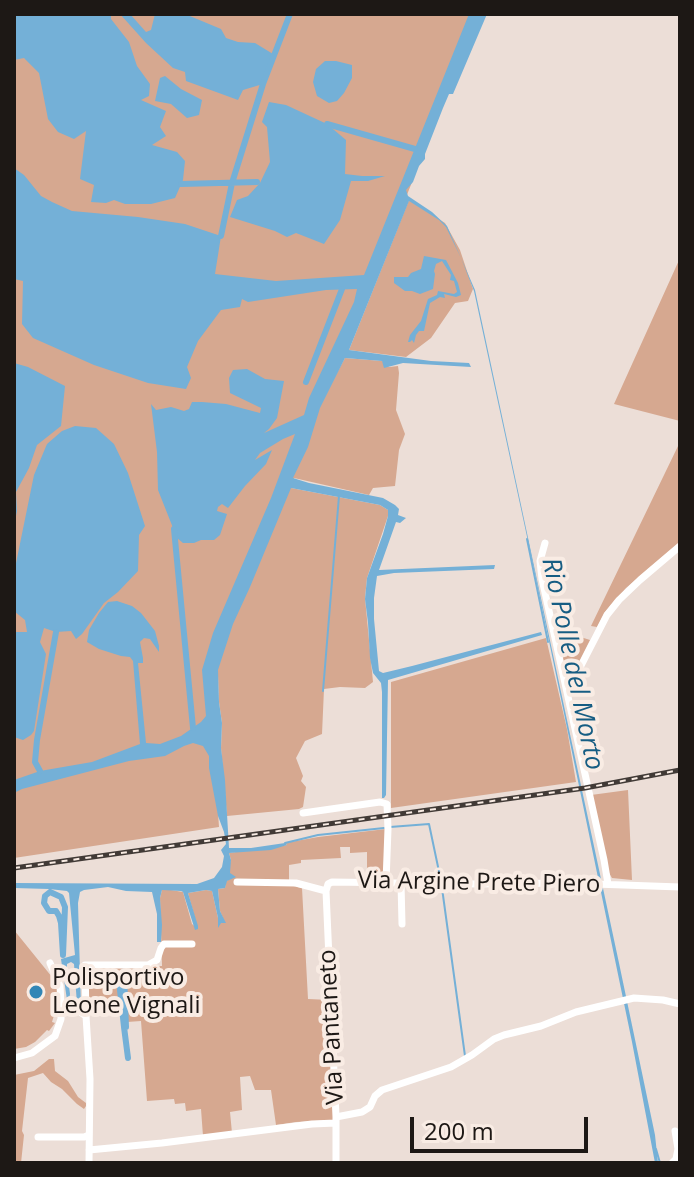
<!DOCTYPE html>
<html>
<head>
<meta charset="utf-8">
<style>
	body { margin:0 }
	#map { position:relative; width:694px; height:1177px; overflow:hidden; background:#ecded7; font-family:"Open Sans",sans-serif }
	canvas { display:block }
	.frame { position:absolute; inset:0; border:16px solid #1d1815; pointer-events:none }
	.scale { position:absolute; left:410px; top:1117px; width:178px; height:36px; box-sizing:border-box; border:4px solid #1d1815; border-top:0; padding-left:10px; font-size:24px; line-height:28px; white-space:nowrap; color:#1d1815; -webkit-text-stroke:6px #f9ece4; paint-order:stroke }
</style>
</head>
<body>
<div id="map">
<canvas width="694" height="1177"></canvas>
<div class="frame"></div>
<div class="scale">200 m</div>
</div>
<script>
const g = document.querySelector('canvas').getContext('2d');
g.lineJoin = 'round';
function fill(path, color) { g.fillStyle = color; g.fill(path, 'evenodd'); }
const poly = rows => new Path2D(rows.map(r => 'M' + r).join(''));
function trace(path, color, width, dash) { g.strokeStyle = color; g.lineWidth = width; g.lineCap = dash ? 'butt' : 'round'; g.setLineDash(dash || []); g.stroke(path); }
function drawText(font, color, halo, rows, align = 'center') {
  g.font = font + ' "Open Sans",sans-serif'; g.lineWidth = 8; g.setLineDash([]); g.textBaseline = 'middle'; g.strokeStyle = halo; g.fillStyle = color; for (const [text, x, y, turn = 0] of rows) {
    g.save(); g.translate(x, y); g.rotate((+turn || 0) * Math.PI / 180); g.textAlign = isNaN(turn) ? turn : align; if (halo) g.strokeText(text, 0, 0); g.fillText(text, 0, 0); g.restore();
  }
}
const green = poly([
	[14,14,482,14,458,67,333,380,345,358,382,361,389,367,398,366,399,373,396,410,405,434,399,450,395,486,373,488,369,495,294,478,291,488,380,505,388,510,388,516,367,578,365,598,373,682,365,688,340,687,324,689,322,734,305,741,296,758,303,776,301,781,306,787,303,807,299,809,227,816,221,748,222,723,219,702,218,676,210,694,219,827,14,858],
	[409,200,445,223,460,250,473,289,468,301,455,303,431,338,406,357,349,350],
	[680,258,680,421,614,404],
	[679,444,680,542,626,588,604,613,597,627,591,626],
	[568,633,590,640,568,684,558,635],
	[546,638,567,729,576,782,391,808,391,682],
	[628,790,632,880,612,878,608,871,591,795],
	[386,829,385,880,367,879,367,852,350,853,350,847,340,847,341,858,301,860,301,863,289,865,289,885,302,888,308,999,330,1000,334,1120,296,1122,276,1125,271,1090,255,1090,250,1076,240,1077,242,1110,230,1112,232,1133,203,1136,201,1109,186,1111,185,1103,175,1104,174,1099,147,1101,141,1021,127,1022,126,1011,88,1013,87,967,162,966,160,898,162,890,165,889,183,892,192,924,198,929,188,893,206,890,212,891,218,918,220,923,225,923,220,911,218,889,225,888,226,881,230,879,229,866,231,860,229,853,287,845,285,843,318,837],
	[14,930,52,977,57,988,57,1005,52,1022,55,1023,49,1031,47,1030,35,1042,26,1047,14,1049],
	[49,1059,54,1059,55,1071,68,1081,78,1097,86,1103,86,1106,84,1109,77,1104,62,1089,51,1082,43,1073,28,1078,22,1131,24,1135,21,1163,14,1163,14,1075,34,1071]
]);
const water = poly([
	[14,14,93,14,97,16,98,14,111,14,111,19,129,42,137,66,150,84,149,96,141,100,166,111,160,127,166,136,152,145,177,152,185,161,183,180,175,198,151,204,125,204,114,200,106,203,91,202,94,185,80,179,86,131,74,139,58,132,48,119,39,73,24,58,14,60],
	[120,14,130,14,146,32,151,30,155,14,185,14,221,29,226,38,238,42,255,43,273,54,263,84,243,90,238,100,186,81,185,72,173,68,146,43],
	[469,14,487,14,453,94,449,94,443,108,425,154,425,159,419,166,413,182,406,190,408,196,432,212,447,226,475,290,619,963,655,1135,658,1163,655,1163,632,1042,537,583,474,291,461,258,446,227,439,220,409,201,349,350,431,361,469,363,471,367,403,363,384,368,382,361,345,358,320,408,308,447,293,478,309,483,383,498,395,505,399,509,398,515,406,518,400,523,396,522,379,570,495,565,494,569,394,573,377,576,374,598,374,619,379,671,383,673,412,666,541,632,542,635,388,680,386,795,384,798,382,798,382,692,381,683,373,673,370,658,368,623,365,599,367,578,383,534,388,516,388,510,380,505,291,488,250,587,233,624,218,670,219,702,222,723,221,748,225,780,229,848,251,848,285,843,287,845,271,850,229,853,231,860,230,873,236,877,227,881,225,888,218,889,220,911,226,923,221,923,218,928,218,918,212,891,206,890,188,893,198,926,198,929,195,930,183,892,181,891,162,890,160,898,162,925,161,942,157,942,157,914,152,892,126,891,108,887,84,890,80,892,78,903,81,1008,79,1008,77,1004,74,964,71,962,67,964,67,970,70,994,69,1000,67,1000,61,959,75,955,69,893,67,891,49,889,14,888,14,883,197,884,214,878,222,867,224,856,221,850,226,844,224,832,218,816,209,768,209,756,203,746,193,743,184,746,165,756,129,761,22,789,14,793,14,780,40,771,92,762,140,744,133,661,130,657,121,656,99,649,87,642,89,630,99,613,108,602,117,601,132,606,141,613,155,631,159,646,159,652,150,639,144,638,140,642,143,658,143,663,138,663,146,743,160,744,181,736,201,722,206,716,202,670,213,633,271,498,295,434,283,439,260,453,255,460,272,450,266,464,245,486,228,508,222,504,218,507,217,511,227,514,220,535,214,540,201,540,194,543,183,543,177,538,158,490,157,452,151,404,156,410,171,407,184,411,189,409,192,402,202,402,226,404,260,413,261,408,230,393,229,378,233,370,247,369,265,379,284,381,277,418,269,429,264,433,304,415,309,398,354,302,357,289,326,290,248,302,242,299,240,307,221,310,198,341,187,367,191,378,186,389,148,383,94,365,33,338,22,324,23,281,14,279,14,168,24,175,41,196,52,202,72,211,138,217,185,224,221,236,215,274,276,281,364,275],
	[325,61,336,61,352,65,352,78,344,93,337,101,329,103,317,96,313,82,316,69],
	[165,76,181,89,202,100,199,115,187,118,171,104,155,101,160,78],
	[269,102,286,105,327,124,346,140,345,174,362,176,385,176,368,181,351,181,340,220,324,244,296,233,287,237,275,231,230,217,237,200,248,196,260,183,270,162,267,127,262,122],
	[424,256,446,260,458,283,461,295,456,297,444,294,445,298,440,297,430,303,424,331,419,331,416,335,414,343,412,340,410,342,408,342,410,335,421,321,428,299,437,295,438,291,454,294,457,292,454,281,450,280,451,275,442,261,436,264,434,271,435,274,433,289,420,294,412,291,405,291,394,283,394,277,408,277,411,273,421,269],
	[14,363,28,367,65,386,61,426,37,445,29,468,16,492,17,511,14,526],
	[75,426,96,428,114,444,128,473,145,526,139,535,138,571,118,592,104,603,82,634,76,639,71,631,56,632,44,628,40,642,46,654,34,731,31,735,23,740,14,737,14,632,27,632,25,620,14,611,14,573,34,475,47,444,62,431]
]);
const stream = poly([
	[527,539,548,642],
	[323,691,339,496],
	[390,827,429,824,441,881],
	[285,843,318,835,384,828],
	[442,888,465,1056],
	[656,1149,660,1163]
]);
const canal = poly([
	[327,124,415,149],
	[181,184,257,182],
	[221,236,232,183,263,84,290,14],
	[306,382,342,289],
	[174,529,193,728],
	[40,771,35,762,37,740,56,632],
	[50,892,61,897,65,907,63,955,61,923,59,916,56,911,49,911,44,903,45,896,50,892],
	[123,972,124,974,126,1027,124,1027,120,990,120,975,123,972],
	[102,974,120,975],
	[124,1027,128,1058]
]);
const minor = poly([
	[545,543,540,561,542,579,604,860,608,884],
	[568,691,607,615,619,600,640,580,680,546],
	[303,813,380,802,387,804,388,829,386,882],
	[237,882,296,883,326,891,328,884,332,882,468,884,566,883,680,887],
	[401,883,402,924],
	[326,891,336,1117,336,1163],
	[50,963,60,986,61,1004],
	[14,1058,32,1053,55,1036,61,1019,61,1004,70,1005,86,1016],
	[336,1117,362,1112,370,1107,375,1096,382,1090,451,1067,472,1055,494,1039,504,1035,541,1026,576,1012,634,998,663,1000,680,1004],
	[38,1137,84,1137,89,1135],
	[89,1150,162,1143,312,1124,336,1123],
	[89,1163,90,1079,86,1016,85,965,148,965,157,960,161,948,164,944,192,944],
	[672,1163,676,1159,678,1149,675,1131]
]);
const rail = poly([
	[14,868,585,788,680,770]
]);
const markers = [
	[36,992,8,"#3286b6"]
];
const streetNames = [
	["Via Argine Prete Piero",479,883,1],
	["Via Pantaneto",332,1027,-93]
];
const poiNames = [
	["Polisportivo",52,978],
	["Leone Vignali",52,1006]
];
const waterNames = [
	["Rio Polle del Morto",572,664,78]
];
fill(green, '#d6a890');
fill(water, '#74b0d7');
trace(stream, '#74b0d7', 2);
trace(canal, '#74b0d7', 6);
trace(minor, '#fff', 7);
trace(rail, '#413a36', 5);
trace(rail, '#f9ece4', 2, [6]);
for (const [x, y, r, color] of markers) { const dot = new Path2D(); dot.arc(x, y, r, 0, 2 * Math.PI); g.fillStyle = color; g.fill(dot); trace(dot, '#f9ece4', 3); }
drawText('24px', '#1d1815', '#f9ece4', streetNames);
drawText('24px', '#1d1815', '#f9ece4', poiNames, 'left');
drawText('italic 26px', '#165d83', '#f9ece4', waterNames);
</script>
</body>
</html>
